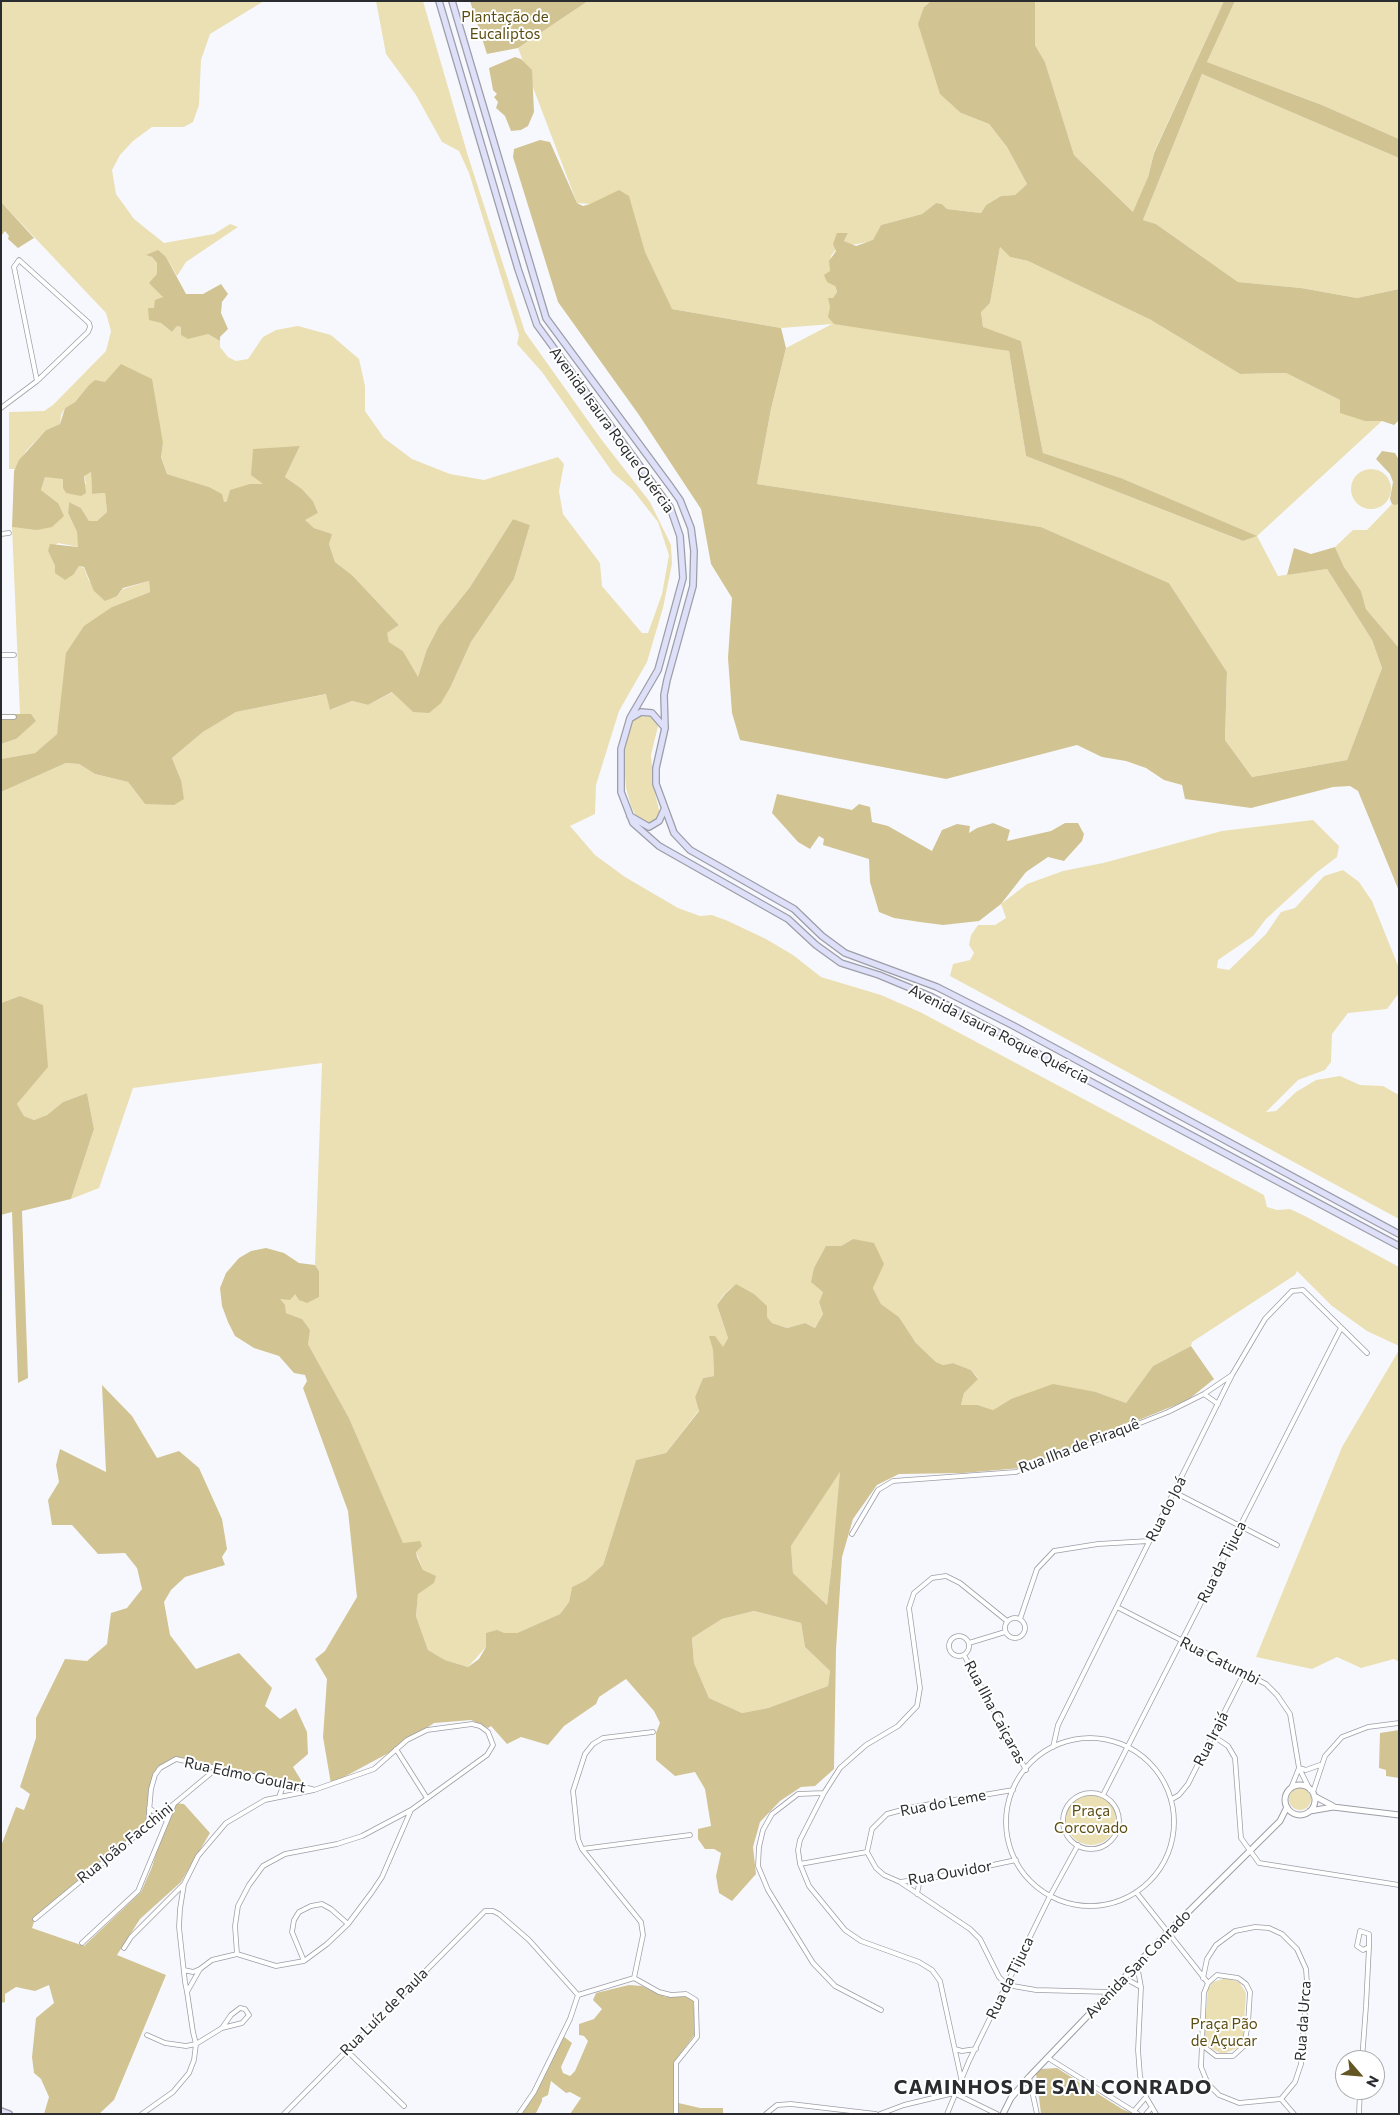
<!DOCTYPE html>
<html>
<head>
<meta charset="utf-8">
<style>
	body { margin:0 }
	#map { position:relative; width:1400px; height:2115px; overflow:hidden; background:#f7f8fe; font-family:Commissioner,sans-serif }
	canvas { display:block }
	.frame { position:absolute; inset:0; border:2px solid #2b2c2f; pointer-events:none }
	.north { position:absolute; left:1335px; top:2050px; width:50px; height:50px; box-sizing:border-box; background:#fff; border:1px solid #aaabac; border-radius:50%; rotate:117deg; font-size:14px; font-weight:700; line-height:20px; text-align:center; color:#2b2c2f }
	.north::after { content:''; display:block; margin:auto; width:18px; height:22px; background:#645724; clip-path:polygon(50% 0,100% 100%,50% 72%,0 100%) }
</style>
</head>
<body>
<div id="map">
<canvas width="1400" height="2115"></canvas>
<div class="frame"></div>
<div class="north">N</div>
</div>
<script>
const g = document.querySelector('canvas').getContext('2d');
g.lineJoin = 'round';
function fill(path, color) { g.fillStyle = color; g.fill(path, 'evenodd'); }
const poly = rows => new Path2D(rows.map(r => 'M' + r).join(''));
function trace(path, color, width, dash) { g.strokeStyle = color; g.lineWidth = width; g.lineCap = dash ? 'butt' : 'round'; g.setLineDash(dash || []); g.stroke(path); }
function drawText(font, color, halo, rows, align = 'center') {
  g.font = font + ' Commissioner,sans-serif'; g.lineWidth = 4; g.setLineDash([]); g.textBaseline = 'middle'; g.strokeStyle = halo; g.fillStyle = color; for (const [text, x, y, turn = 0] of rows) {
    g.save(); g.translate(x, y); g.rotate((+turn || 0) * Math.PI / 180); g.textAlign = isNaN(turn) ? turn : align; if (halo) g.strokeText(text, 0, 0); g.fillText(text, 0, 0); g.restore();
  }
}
const green = poly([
	[1,1,264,1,210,34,201,60,199,105,193,122,184,127,152,127,133,141,120,155,112,170,116,194,134,219,164,243,214,234,230,224,238,227,186,262,177,276,166,257,147,255,152,257,157,263,157,274,163,298,161,323,172,332,177,326,208,334,220,341,220,347,228,357,236,361,248,359,263,337,276,330,298,326,331,335,359,359,365,386,365,411,384,438,412,459,450,474,484,480,558,457,564,464,559,491,563,514,600,563,602,586,642,633,648,633,662,594,669,555,658,522,632,489,613,473,542,372,517,344,519,335,469,173,459,151,442,142,416,95,386,54,376,1,423,1,468,156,525,332,601,439,650,502,671,545,672,564,663,608,647,662,619,711,596,785,595,814,570,826,595,855,625,877,678,908,700,916,712,915,728,921,766,939,793,955,821,977,881,995,920,1012,1264,1195,1267,1207,1277,1210,1290,1209,1305,1216,1399,1267,1399,1346,1367,1331,1332,1306,1297,1271,1295,1275,1192,1342,1191,1346,1153,1366,1126,1403,1096,1392,1011,1399,993,1410,978,1405,961,1405,964,1393,978,1378,971,1370,953,1363,943,1365,936,1362,916,1343,899,1317,881,1304,873,1288,883,1264,853,1239,841,1246,827,1246,823,1292,819,1302,823,1314,815,1328,805,1323,787,1328,772,1323,736,1284,724,1294,717,1305,728,1338,723,1348,713,1350,714,1376,703,1378,695,1397,699,1410,666,1453,636,1460,603,1565,586,1580,572,1587,569,1602,560,1614,517,1633,504,1633,486,1647,468,1667,445,1660,428,1650,416,1616,418,1593,434,1583,423,1570,416,1552,403,1544,349,1418,308,1344,302,1319,286,1313,279,1299,294,1294,319,1271,315,1265,322,1063,133,1088,99,1188,71,1199,94,1129,87,1093,63,1102,47,1115,34,1120,24,1116,17,1104,48,1066,20,996,1,1003,1,792,66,763,79,764,95,774,128,782,145,804,181,780,172,758,203,732,236,712,327,694,331,710,352,701,368,705,393,692,413,712,451,686,471,642,514,579,530,525,513,519,470,587,439,626,427,649,418,678,403,651,389,642,386,633,399,625,352,575,335,562,329,544,331,534,314,528,304,520,318,513,313,501,302,489,285,477,300,446,264,484,224,502,209,487,167,474,161,456,163,443,105,382,88,386,75,402,65,408,61,415,60,424,46,430,26,451,15,469,9,469,9,412,44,411,53,405,106,351,111,331,106,313,1,202],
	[588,1,931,1,924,7,961,113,989,124,1007,147,1027,184,1015,195,1001,196,986,205,981,213,947,209,942,204,936,203,922,214,881,225,873,241,852,245,844,241,848,233,831,256,830,271,837,293,833,298,975,344,1009,351,1026,456,1243,541,1256,536,1121,478,1043,453,1021,341,983,328,981,311,990,303,1000,247,1010,257,1028,261,1151,320,1240,374,1286,373,1340,400,1365,421,1382,421,1257,536,1278,576,1327,569,1372,640,1382,668,1347,760,1252,777,1225,740,1227,672,1169,583,1041,527,757,484,771,409,786,348,832,324,781,328,672,309,590,204,577,203,518,48],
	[1035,1,1224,1,1154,152,1148,177,1134,213,1074,155,1045,62,1035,45],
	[1235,1,1399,1,1399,139,1322,105,1207,62],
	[1202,74,1399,158,1399,289,1357,298,1301,288,1238,282,1156,224,1143,220],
	'1351 489a20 20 0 1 1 40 0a20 20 0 1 1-40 0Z',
	[91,472,92,494,105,493,107,512,97,521,89,521,81,508,69,502,68,513,77,532,79,547,58,543,48,551,55,566,55,573,74,574,79,566,84,568,89,581,117,596,123,589,149,581,150,592,112,607,63,697,57,734,35,753,1,759,1,744,16,739,31,714,20,714,12,527,24,528,58,503,41,490,45,477,57,476,86,484,84,475],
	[1399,503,1399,648,1366,609,1361,591,1344,567,1335,547,1353,530,1367,530,1392,504],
	[650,712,659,722,651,755,654,789,660,814,652,823,648,824,636,816,631,806,626,788,623,750,632,720,636,715],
	[1313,820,1339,846,1337,857,1316,873,1266,919,1253,936,1218,960,1217,968,1229,970,1266,934,1281,912,1295,908,1324,876,1343,870,1359,882,1372,901,1399,968,1399,993,1387,1009,1348,1013,1332,1034,1331,1062,1325,1070,1298,1080,1266,1112,1276,1111,1296,1092,1316,1080,1340,1076,1360,1085,1383,1086,1399,1095,1399,1219,950,976,953,964,970,960,974,953,969,945,971,935,978,925,995,925,1006,918,1001,904,1027,884,1063,871,1103,863,1222,831],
	[1399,1350,1399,1662,1394,1659,1361,1668,1337,1657,1312,1669,1256,1657,1342,1447],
	[841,1470,832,1562,827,1605,793,1573,791,1546],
	[754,1611,801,1623,805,1647,830,1671,828,1686,768,1708,742,1713,709,1698,694,1663,692,1638,722,1619],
	'1289 1799a11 11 0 1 1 22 0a11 11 0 1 1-22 0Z',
	'1066 1820a25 25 0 1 1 50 0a25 25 0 1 1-50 0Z',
	[1226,1978,1239,1982,1246,1993,1243,2037,1237,2048,1226,2053,1220,2053,1209,2047,1204,2036,1208,1988,1213,1982]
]);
const forest = poly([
	[470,1,588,1,518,48,487,54],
	[931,1,1035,1,1035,45,1045,62,1074,155,1133,212,1148,177,1154,153,1224,1,1235,1,1207,62,1322,105,1399,139,1399,158,1202,74,1143,220,1156,224,1238,282,1301,288,1357,298,1399,289,1399,420,1394,425,1382,421,1365,421,1340,413,1340,400,1286,373,1240,374,1151,320,1028,261,1010,257,1000,247,990,303,981,312,983,327,1021,341,1043,453,1121,478,1257,536,1243,541,1026,456,1009,351,834,324,828,317,830,307,828,298,833,298,837,292,835,286,827,282,824,275,830,271,829,261,836,251,833,244,837,233,848,233,844,241,856,246,873,240,881,225,922,214,936,203,942,204,947,209,981,213,986,205,1001,196,1015,195,1027,184,1007,147,989,124,961,113,940,94,918,24,924,7],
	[515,57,521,59,532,70,534,112,528,126,521,130,511,131,505,116,496,108,498,102,494,97,497,94,493,90,489,68],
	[540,140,550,142,577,203,583,206,590,204,619,190,629,196,645,252,672,309,781,328,786,348,771,409,757,484,1041,527,1169,583,1227,672,1225,740,1252,777,1347,760,1382,668,1372,640,1327,569,1287,575,1294,548,1311,554,1335,547,1344,567,1361,591,1366,609,1399,648,1399,891,1358,791,1350,786,1333,787,1251,808,1185,799,1182,785,1164,780,1146,768,1126,761,1102,757,1077,745,946,779,740,740,732,713,728,658,732,598,711,564,701,509,639,415,558,302,513,157,514,149],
	[1,202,34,238,18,248,8,239,9,236,5,231,1,236],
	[158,250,166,257,186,294,203,294,221,284,228,294,222,302,221,313,228,329,220,337,220,341,208,334,188,339,181,335,181,327,177,326,172,332,161,323,149,320,148,308,154,308,155,300,163,297,149,283,157,274,157,263,152,257,146,255],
	[121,364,152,379,163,443,161,457,167,474,209,487,222,494,224,502,227,501,230,490,250,484,263,484,251,475,253,449,300,446,285,477,302,489,313,501,318,513,305,520,314,528,332,534,329,544,335,562,352,575,399,625,387,633,389,642,403,651,418,677,427,649,439,626,470,587,513,519,530,525,514,579,471,642,451,686,441,703,429,713,413,712,392,692,368,705,352,701,330,710,326,694,236,712,203,732,172,758,181,780,184,799,174,805,145,804,128,782,95,774,79,764,66,763,1,792,1,759,35,753,57,734,66,653,84,626,112,607,150,592,149,581,123,588,117,596,105,601,94,591,84,567,79,566,74,574,65,580,55,573,55,566,48,551,50,544,78,547,77,532,68,513,69,502,81,508,89,521,97,521,107,512,105,493,92,494,91,472,84,476,86,493,81,496,66,493,63,488,63,479,45,477,41,490,58,503,64,516,52,527,37,530,12,527,14,471,19,460,46,430,60,424,65,408,75,402,88,386,95,380,105,382],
	[1382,451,1395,453,1399,460,1399,503,1396,505,1392,504,1390,499,1393,482,1390,474,1376,459],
	[1,714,31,714,36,721,16,739,1,744],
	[777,794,852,810,859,804,870,807,872,822,888,826,932,851,942,830,957,824,970,826,969,833,977,828,993,823,1010,830,1007,841,1051,831,1065,823,1078,823,1084,834,1082,841,1064,861,1048,857,1026,872,1001,904,979,921,943,925,920,922,894,918,879,912,870,882,869,859,823,845,824,839,819,836,810,849,798,842,772,813],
	[20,996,43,1005,48,1067,17,1104,24,1116,34,1120,47,1115,63,1102,87,1093,94,1129,71,1199,22,1211,28,1378,18,1383,12,1212,1,1215,1,1003],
	[853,1239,874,1243,884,1264,873,1288,881,1304,899,1317,916,1343,936,1362,943,1365,953,1363,971,1370,978,1379,964,1393,961,1405,978,1405,993,1410,1011,1399,1053,1384,1096,1392,1126,1403,1153,1366,1191,1346,1214,1379,1188,1400,1021,1468,963,1473,899,1474,877,1485,853,1519,842,1557,836,1650,834,1769,815,1786,801,1787,780,1801,760,1822,753,1847,756,1874,732,1901,719,1893,716,1876,721,1853,714,1849,705,1849,698,1839,698,1829,711,1826,705,1789,695,1772,675,1776,656,1760,656,1733,660,1723,654,1711,626,1679,599,1697,596,1704,564,1726,548,1745,521,1737,507,1744,491,1726,488,1728,471,1720,434,1723,396,1749,331,1784,323,1737,327,1679,315,1659,325,1651,357,1597,348,1511,303,1388,307,1381,305,1375,294,1373,279,1356,254,1348,235,1336,228,1322,222,1306,220,1288,226,1273,239,1258,251,1251,266,1248,284,1253,299,1263,315,1265,319,1271,319,1297,307,1303,299,1300,295,1294,290,1300,280,1299,285,1305,286,1313,302,1319,310,1330,308,1344,349,1418,403,1543,420,1541,422,1546,416,1552,417,1557,423,1570,436,1576,434,1583,418,1594,416,1616,428,1650,445,1660,468,1667,479,1659,486,1647,486,1633,497,1630,504,1633,517,1633,560,1614,569,1602,572,1587,586,1580,603,1565,636,1460,666,1453,699,1411,695,1397,703,1378,714,1376,713,1350,709,1336,715,1336,723,1347,728,1338,717,1305,725,1294,736,1284,754,1294,767,1306,767,1317,772,1323,787,1328,805,1323,815,1328,823,1314,819,1302,823,1292,811,1282,814,1268,826,1246,841,1246],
	[840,1472,832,1562,827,1605,793,1573,791,1546],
	[754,1611,801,1623,805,1647,830,1671,828,1686,768,1708,742,1713,709,1698,694,1663,692,1638,722,1619],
	[102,1385,132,1416,157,1458,179,1451,199,1468,222,1519,227,1549,222,1557,225,1565,185,1577,171,1590,164,1602,170,1635,196,1669,239,1653,272,1688,265,1706,280,1719,296,1708,307,1732,308,1754,293,1767,304,1785,176,1759,160,1768,151,1789,148,1825,35,1919,32,1928,84,1946,141,1892,152,1867,166,1820,174,1803,184,1804,210,1833,181,1882,140,1919,117,1955,166,1975,114,2100,99,2114,44,2114,49,2097,41,2079,34,2073,32,2057,36,2018,54,2003,49,1985,35,1991,16,1987,5,1994,5,2002,1,2003,1,1846,16,1807,24,1810,30,1794,20,1787,36,1738,36,1718,65,1659,87,1661,107,1644,111,1613,127,1608,142,1589,137,1568,125,1553,98,1554,72,1525,52,1525,48,1500,59,1482,56,1465,60,1449,106,1472],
	[1399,1730,1399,1778,1386,1776,1386,1770,1379,1768,1380,1733],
	[629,1985,642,1986,666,1997,686,1997,693,2000,696,2033,674,2062,674,2102,700,2108,723,2108,723,2114,570,2114,581,2098,570,2092,566,2093,551,2081,548,2095,542,2098,542,2101,536,2113,521,2114,563,2036,572,2043,561,2067,563,2073,570,2076,575,2071,588,2041,584,2036,579,2035,579,2024,594,2019,602,2009,593,2000,596,1993],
	[1057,2068,1122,2109,1134,2114,1041,2114,1036,2073,1040,2069]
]);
const minor = poly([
	[1,408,37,381,88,332,90,327,89,323,19,260,14,267,37,381],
	[1,534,9,533],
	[1,655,14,655],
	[1,717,14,717],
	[1204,1394,1218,1404],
	[1174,1492,1277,1545],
	[852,1534,878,1490,893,1481,1016,1472,1168,1412,1204,1394,1232,1375],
	[1117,1607,1266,1684,1277,1695,1290,1714,1299,1768,1310,1790],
	'1005 1628a10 10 0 1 1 20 0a10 10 0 1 1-20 0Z',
	[1020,1619,1037,1569,1054,1551,1098,1544,1149,1541],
	'949 1646a10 10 0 1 1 20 0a10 10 0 1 1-20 0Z',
	[969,1643,1005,1632],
	[964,1655,1026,1770],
	[1213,1736,1228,1746,1235,1758,1241,1838,1259,1863,1399,1885],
	'1006 1822a84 84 0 1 1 168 0a84 84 0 1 1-168 0Z',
	[1053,1747,1058,1725,1232,1375,1265,1319,1292,1291,1303,1290,1367,1353],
	[396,1749,427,1798],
	[1299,1768,1306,1770,1320,1765],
	[1291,1788,1299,1768],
	[1313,1792,1325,1756,1342,1737,1368,1727,1399,1723],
	[824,1793,798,1794,772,1814,763,1830,759,1847,758,1866,768,1890,813,1963,835,1986,881,2010],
	'1063 1821a28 28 0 1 1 56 0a28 28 0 1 1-56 0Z',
	[1103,1795,1341,1328],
	[279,1797,282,1789,280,1783],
	[1172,1799,1179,1795,1188,1784,1244,1673],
	[149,1808,166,1820],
	[148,1824,151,1789,155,1775,160,1768,176,1759,312,1789],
	[582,1849,690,1835],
	[867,1852,872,1829,887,1814,913,1807,1013,1790],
	[867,1852,876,1868,884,1875,900,1882,936,1877,1016,1860],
	[800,1864,867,1852],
	[900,1882,970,1929,980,1939,999,1977,1007,1985,1036,1990,1111,1992],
	[1136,1892,1208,1983,1204,1993,1201,2067,1208,2084,1219,2095,1239,2103,1281,2099],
	[917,1894,920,1879],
	[35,1919,216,1769],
	[82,1943,138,1891,174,1804],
	[124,1948,131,1937,184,1884],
	[237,1954,235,1926,238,1906,249,1885,263,1866,285,1854,337,1844,362,1836,411,1810],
	[304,1961,292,1932,294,1920,299,1912,311,1906,322,1904,331,1909,348,1924],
	[1137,1965,1141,1987,1138,2050,1140,2076,1146,2097,1156,2114],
	[184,1970,193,1972,200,1969],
	[634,1978,643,1935,641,1922,582,1849,578,1839,573,1791,585,1754,593,1744,603,1738,653,1732],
	[634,1978,659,1992,671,1995,686,1994,696,2000,697,2037,676,2063,676,2114],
	[1203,1978,1207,1959,1216,1945,1235,1931,1255,1927,1269,1928,1282,1934,1297,1949,1306,1969,1307,1983,1301,2064,1295,2082,1281,2099],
	[1122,1980,1128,1980,1141,1987],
	[578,1995,634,1978],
	[147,2035,165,2043,186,2046,196,2044,222,2028,242,2023,249,2015,245,2009,240,2008,231,2015,222,2028],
	[1202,2045,1216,2056,1233,2056,1244,2046,1248,2023,1250,1992,1246,1984,1238,1978,1217,1975,1208,1983],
	[955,2049,962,2051,976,2049],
	[346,2050,404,2106],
	[1048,2058,1138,2114],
	[1362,2060,1366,2006,1369,1947,1369,1934,1360,1931,1357,1946,1363,1950,1369,1947],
	[1029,2077,1037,2114],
	[961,2078,940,1981,932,1970,919,1962,861,1941,845,1930,809,1886,800,1864,798,1850,800,1840,824,1793,840,1768,866,1745,898,1726,917,1706,920,1688,909,1608,914,1593,932,1578,946,1576,960,1583,1007,1621],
	[1281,2099,1294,2114],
	[1134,2111,1146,2097],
	[142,2114,173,2092,189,2073,194,2060,196,2044,193,2032,187,1992,185,1982,179,1927,180,1909,184,1884,198,1856,226,1823,265,1800,314,1790,374,1769,407,1740,427,1730,472,1724,480,1726,488,1732,493,1745,487,1755,411,1810,382,1877,372,1892,348,1924,327,1944,304,1961,276,1966,237,1954,212,1960,200,1969,187,1992],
	[284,2114,485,1911,493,1911,499,1914,529,1940,578,1995],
	[519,2114,534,2092,570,2019,578,1995],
	[766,2114,777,2105,791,2104,876,2114],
	[880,2114,904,2105,954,2093,997,2114],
	[947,2114,969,2061,1050,1896,1078,1845],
	[1146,2114,1152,2107],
	[1359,2114,1360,2090]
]);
const tertiary = poly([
	'1285 1800a15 15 0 1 1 30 0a15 15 0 1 1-30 0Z',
	[1314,1796,1333,1806],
	[1310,1811,1333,1807,1399,1815],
	[1003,2114,1011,2098,1029,2077,1167,1933,1280,1821,1287,1807]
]);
const secondary = poly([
	[439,1,518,269,537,325,670,507,680,536,683,578,658,670,630,718,621,749,621,792,633,823,659,846,788,919,816,945,841,963,879,975,932,997,1399,1246],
	[452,1,546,318,670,486,680,500,691,528,694,551,693,586,667,680,664,695,665,728,656,768,656,784,674,833,690,850,794,909,822,936,845,953,937,987,1012,1025,1399,1234],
	[631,718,641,712,652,713,665,728],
	[630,816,649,827,659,821,664,810],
	[1,2111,9,2114]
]);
const parkNames = [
	["Plantação de",505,17],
	["Eucaliptos",505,34],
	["Praça",1091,1811],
	["Corcovado",1091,1828],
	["Praça Pão",1224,2024],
	["de Açucar",1224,2041]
];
const streetNames = [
	["Avenida Isaura Roque Quércia",612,430,54],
	["Avenida Isaura Roque Quércia",999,1034,27],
	["Rua Ilha de Piraquê",1079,1446,-21],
	["Rua do Joá",1166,1509,-63],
	["Rua da Tijuca",1222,1562,-63],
	["Rua Catumbi",1220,1661,27],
	["Rua Ilha Caiçaras",995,1712,62],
	["Rua Irajá",1211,1739,-63],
	["Rua Edmo Goulart",245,1775,12],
	["Rua do Leme",943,1803,-11],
	["Rua João Facchini",125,1843,-39],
	["Rua Ouvidor",950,1873,-10],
	["Avenida San Conrado",1138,1964,-46],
	["Rua da Tijuca",1010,1978,-64],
	["Rua Luíz de Paula",384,2012,-45],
	["Rua da Urca",1303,2021,-86]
];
const districtNames = [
	["CAMINHOS DE SAN CONRADO",1053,2087]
];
fill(green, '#ebe0b3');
fill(forest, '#d1c492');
trace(minor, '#9d9ea6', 5.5);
trace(tertiary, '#9d9ea6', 7);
trace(secondary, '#9d9ea6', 8);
trace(minor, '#fff', 4);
trace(tertiary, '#fff', 5);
trace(secondary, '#dedff9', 5.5);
drawText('15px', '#5b4d11', '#fff', parkNames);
drawText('15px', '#2b2c2f', '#fff', streetNames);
g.letterSpacing = '1px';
drawText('bold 20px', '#2b2c2f', '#fff', districtNames);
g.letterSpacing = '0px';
</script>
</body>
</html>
